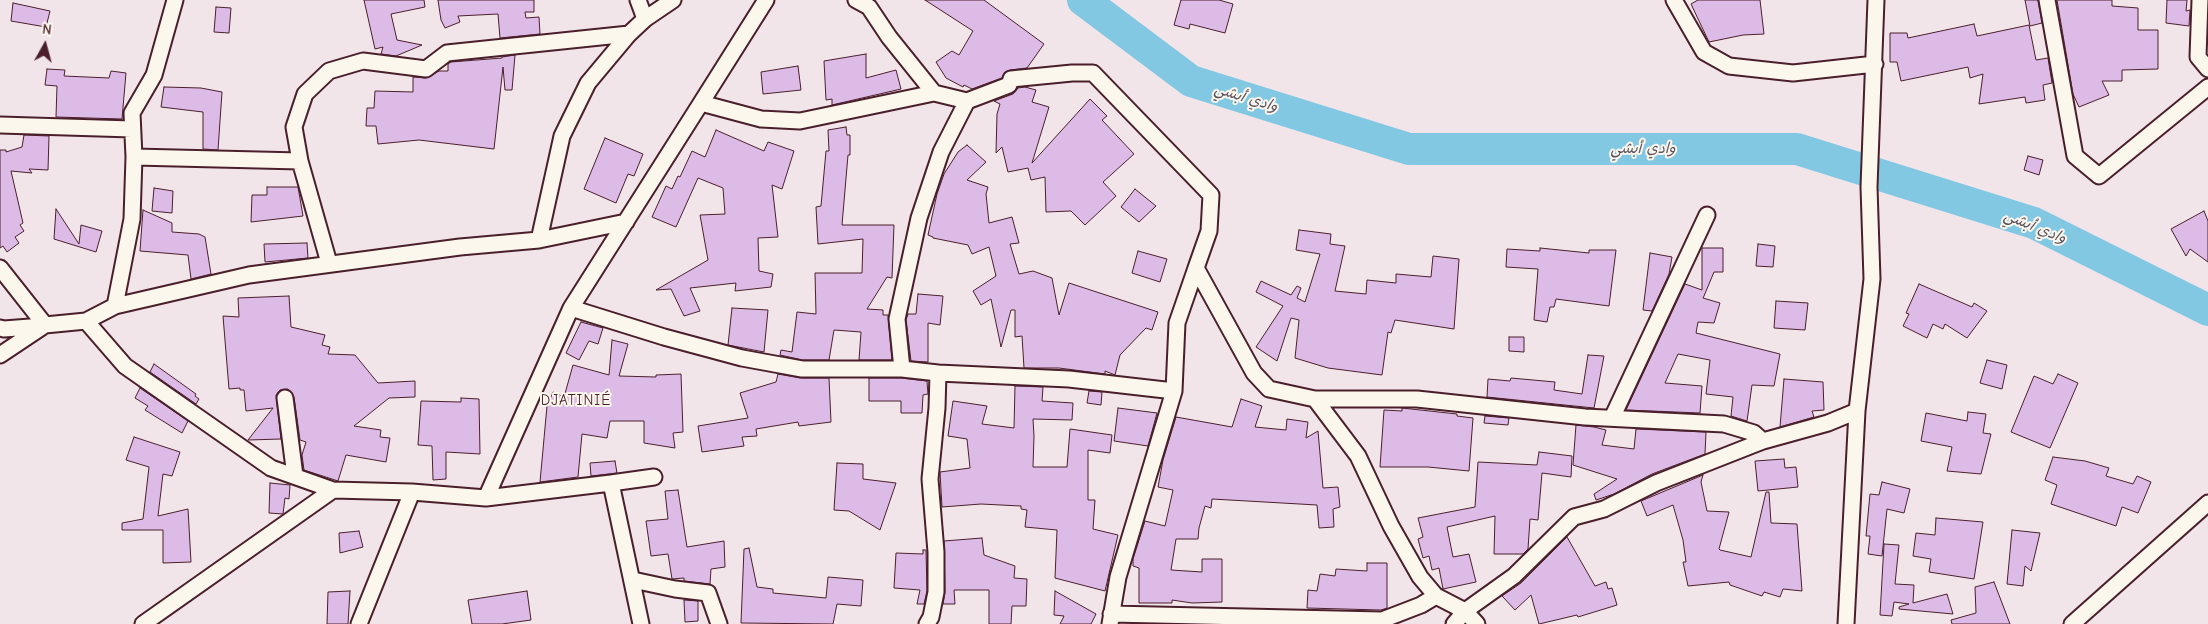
<!DOCTYPE html>
<html>
<head>
<meta charset="utf-8">
<style>
	body { margin:0 }
	#map { position:relative; width:2208px; height:624px; overflow:hidden; background:#f2e5ea; font-family:"Comic Neue",sans-serif }
	canvas { display:block }
	.north { position:absolute; left:20px; top:20px; width:50px; height:50px; -webkit-text-stroke:4px #fbf7ec; paint-order:stroke; rotate:7deg; font-size:14px; font-weight:700; line-height:20px; text-align:center; color:#4a1f2b }
	.north::after { content:''; display:block; margin:auto; width:18px; height:22px; background:#4a1f2b; clip-path:polygon(50% 0,100% 100%,50% 72%,0 100%) }
</style>
</head>
<body>
<div id="map">
<canvas width="2208" height="624"></canvas>
<div class="north">N</div>
</div>
<script>
const g = document.querySelector('canvas').getContext('2d');
g.lineJoin = 'round';
const poly = rows => new Path2D(rows.map(r => 'M' + r).join(''));
function trace(path, color, width, dash) { g.strokeStyle = color; g.lineWidth = width; g.lineCap = dash ? 'butt' : 'round'; g.setLineDash(dash || []); g.stroke(path); }
function fill(path, color) { g.fillStyle = color; g.fill(path, 'evenodd'); }
function drawText(font, color, halo, rows, align = 'center') {
  g.font = font + ' "Comic Neue","Playpen Sans Arabic",sans-serif'; g.lineWidth = 4; g.setLineDash([]); g.textBaseline = 'middle'; g.strokeStyle = halo; g.fillStyle = color; for (const [text, x, y, turn = 0] of rows) {
    g.save(); g.translate(x, y); g.rotate((+turn || 0) * Math.PI / 180); g.textAlign = isNaN(turn) ? turn : align; if (halo) g.strokeText(text, 0, 0); g.fillText(text, 0, 0); g.restore();
  }
}
const river = poly([
	[1083,0,1191,81,1409,149,1797,149,2034,223,2208,310]
]);
const building = poly([
	[364,0,424,0,425,7,391,14,397,40,422,45,396,56,381,54,383,47,375,49,364,0],
	[438,0,534,0,534,12,525,12,526,18,539,17,540,34,500,38,498,14,458,16,460,22,445,28,441,20,438,0],
	[925,0,984,0,1044,44,1027,68,1010,70,1005,72,1002,78,972,89,964,85,963,87,946,78,936,62,952,51,959,55,973,31,925,0],
	[1181,0,1219,0,1233,4,1225,33,1190,24,1189,29,1174,25,1181,0],
	[1698,0,1760,0,1764,34,1743,35,1709,42,1691,4,1698,0],
	[2025,0,2038,0,2042,23,2030,26,2025,0],
	[2057,0,2112,0,2112,6,2138,8,2138,30,2158,30,2158,69,2122,70,2122,81,2102,81,2109,95,2079,107,2073,94,2057,0],
	[2167,0,2187,0,2186,11,2190,10,2189,26,2166,23,2167,0],
	[13,3,50,11,46,27,11,21,13,3],
	[216,7,231,8,229,33,214,32,216,7],
	[1974,24,1977,36,2029,25,2036,60,2048,58,2052,83,2043,85,2045,100,2026,103,2025,97,1979,104,1983,74,1970,78,1968,67,1901,81,1897,62,1890,62,1890,33,1907,33,1908,38,1974,24],
	[866,54,866,78,896,70,901,89,832,105,832,99,826,100,824,61,866,54],
	[515,55,512,90,505,90,503,67,494,149,419,140,378,144,376,126,366,126,367,108,374,108,375,91,413,92,413,77,426,78,439,71,448,71,448,64,451,62,502,58,502,57,515,55],
	[798,66,801,90,763,94,761,72,798,66],
	[47,69,65,70,64,76,109,78,111,71,126,73,122,119,56,117,57,86,45,85,47,69],
	[164,87,201,88,222,92,218,150,203,149,203,112,161,107,164,87],
	[1025,87,1036,90,1032,102,1049,107,1032,163,1090,99,1107,116,1102,120,1134,154,1103,182,1116,196,1085,225,1071,211,1046,212,1045,177,1031,180,1028,168,1008,172,1002,147,996,153,997,114,1000,104,994,101,1013,94,1018,88,1025,87],
	[846,127,847,135,850,135,850,155,848,155,842,225,894,225,892,278,887,277,867,309,883,310,883,315,888,315,892,360,859,360,861,332,834,330,829,360,803,360,780,355,781,350,792,352,797,312,816,314,815,273,862,273,863,239,818,244,816,207,821,206,826,151,829,151,828,130,846,127],
	[716,130,764,151,768,142,794,151,782,189,772,185,778,237,758,238,759,271,773,274,771,287,735,291,736,283,690,288,700,311,684,316,671,289,656,290,708,260,700,215,725,214,723,188,698,178,676,227,652,217,666,186,672,189,678,176,680,177,692,151,705,157,716,130],
	[24,135,49,136,48,170,29,169,32,173,11,171,23,223,20,225,24,231,15,237,19,243,7,252,3,246,0,248,0,150,6,150,6,152,22,147,24,135],
	[605,138,643,154,634,176,628,174,616,203,584,189,605,138],
	[967,145,986,162,967,180,988,187,986,194,989,223,1012,217,1019,243,1010,244,1019,274,1033,271,1052,278,1059,315,1069,283,1158,312,1152,330,1146,328,1120,355,1115,375,1105,371,1105,374,1059,368,1024,368,1022,336,1015,337,1015,310,1011,310,1001,347,991,299,981,305,973,291,996,276,989,247,972,254,968,245,933,238,933,237,928,235,937,194,944,174,958,152,967,145],
	[2028,156,2043,160,2039,175,2024,170,2028,156],
	[267,187,298,187,303,216,251,222,252,195,267,195,267,187],
	[154,188,173,191,172,213,152,211,154,188],
	[1135,189,1156,206,1139,222,1121,207,1135,189],
	[56,209,79,244,81,225,102,231,96,252,54,239,56,209],
	[143,210,172,223,172,232,199,234,205,237,211,274,191,279,188,255,140,251,143,210],
	[2204,211,2208,221,2208,262,2190,249,2186,256,2171,229,2204,211],
	[1299,230,1331,234,1330,244,1345,246,1335,291,1366,294,1367,280,1396,283,1396,274,1431,277,1433,256,1459,259,1454,329,1395,320,1391,333,1388,332,1382,375,1328,368,1295,358,1299,320,1291,318,1277,361,1256,347,1283,306,1256,292,1261,281,1291,295,1297,286,1301,288,1297,298,1305,302,1320,254,1296,250,1299,230],
	[307,243,308,258,265,262,264,244,307,243],
	[1758,244,1775,246,1773,267,1756,266,1758,244],
	[1540,248,1589,253,1589,250,1616,250,1609,306,1556,299,1554,307,1550,307,1547,322,1534,320,1538,269,1506,267,1507,249,1540,251,1540,248],
	[1702,248,1723,248,1723,272,1714,272,1704,296,1703,298,1720,303,1714,323,1698,322,1696,333,1780,354,1774,386,1752,385,1747,421,1731,416,1733,397,1706,394,1710,360,1678,354,1665,383,1702,386,1700,413,1626,410,1685,284,1702,290,1702,248],
	[1138,251,1167,259,1160,282,1132,273,1138,251],
	[1650,253,1672,257,1669,274,1652,311,1643,310,1650,253],
	[1919,284,1972,307,1974,303,1987,311,1967,338,1945,324,1943,329,1933,324,1927,338,1903,326,1909,314,1906,313,1919,284],
	[918,294,943,296,940,325,928,323,928,362,911,361,906,320,908,314,916,314,918,294],
	[289,296,291,327,325,335,322,345,330,347,328,354,355,355,378,383,415,381,415,397,389,398,354,426,381,430,380,437,390,438,386,462,346,455,338,481,304,470,302,455,306,442,300,440,294,397,288,389,280,390,276,395,281,439,248,440,273,408,246,411,244,390,240,390,240,388,229,389,223,316,239,317,238,298,289,296],
	[1776,301,1808,303,1805,330,1774,328,1776,301],
	[732,308,768,310,764,352,728,345,732,308],
	[581,322,603,328,598,344,589,341,579,360,566,353,581,322],
	[1509,337,1524,337,1524,352,1509,351,1509,337],
	[612,340,628,344,619,376,656,377,656,375,681,374,683,432,673,433,675,448,644,443,644,421,610,421,607,438,582,434,578,477,540,482,547,406,553,392,564,397,573,365,609,375,612,340],
	[1588,355,1604,356,1594,408,1487,397,1488,379,1510,381,1511,378,1555,382,1554,390,1582,394,1588,355],
	[1987,360,2007,365,2002,389,1980,383,1987,360],
	[154,364,196,394,195,396,199,399,196,404,150,372,154,364],
	[778,374,800,378,829,378,831,422,799,426,798,422,756,429,757,436,742,437,744,446,702,452,698,426,748,418,740,393,776,382,778,374],
	[2058,374,2078,383,2050,448,2011,432,2034,376,2053,384,2058,374],
	[869,378,901,378,927,381,928,394,923,395,922,413,901,413,901,401,869,401,869,378],
	[1784,379,1823,382,1824,410,1812,411,1814,417,1780,427,1784,379],
	[1015,386,1043,387,1042,401,1073,403,1072,420,1033,419,1034,436,1033,467,1067,467,1070,429,1112,435,1110,453,1088,450,1088,500,1095,500,1093,529,1118,535,1105,591,1055,578,1057,530,1025,527,1027,510,1021,509,1021,506,981,504,942,507,940,472,970,468,967,439,948,436,953,401,987,406,982,424,1014,428,1015,386],
	[140,388,188,421,182,433,145,410,148,406,135,398,140,388],
	[1089,391,1102,392,1101,405,1087,403,1089,391],
	[461,398,479,399,480,454,446,452,446,479,433,480,432,446,418,445,421,401,461,402,461,398],
	[1241,399,1262,406,1255,427,1286,430,1287,419,1308,422,1306,438,1318,431,1323,488,1338,487,1340,507,1333,509,1334,527,1319,528,1317,505,1212,499,1211,508,1205,506,1199,528,1198,539,1176,539,1171,570,1202,572,1202,559,1222,559,1222,602,1192,603,1172,600,1172,603,1139,603,1139,568,1133,566,1133,559,1145,521,1165,526,1173,490,1158,487,1163,460,1176,417,1232,427,1241,399],
	[1118,408,1157,413,1148,446,1114,441,1118,408],
	[1402,408,1457,414,1457,416,1473,418,1469,471,1428,467,1380,467,1384,410,1402,411,1402,408],
	[1968,412,1986,414,1983,433,1991,434,1981,474,1947,471,1952,447,1921,441,1926,413,1967,421,1968,412],
	[1485,416,1509,418,1508,425,1484,423,1485,416],
	[1576,425,1594,427,1606,430,1602,445,1634,449,1636,429,1706,432,1705,454,1652,474,1614,494,1596,500,1594,494,1617,479,1573,465,1576,425],
	[134,437,180,452,172,476,163,474,158,516,188,509,191,562,163,563,163,530,122,530,122,523,143,519,149,467,126,460,134,437],
	[1539,452,1572,456,1571,477,1542,473,1538,520,1530,519,1528,549,1523,554,1494,554,1495,516,1447,527,1453,557,1469,554,1476,582,1443,589,1439,568,1432,570,1429,556,1423,558,1418,539,1423,537,1418,518,1475,507,1478,462,1537,465,1539,452],
	[2053,457,2085,461,2109,468,2106,476,2133,484,2137,476,2151,482,2138,513,2122,507,2116,526,2051,504,2057,485,2045,480,2053,457],
	[1784,459,1785,468,1796,467,1798,487,1758,491,1755,461,1784,459],
	[615,461,617,473,591,476,590,463,615,461],
	[837,463,863,464,863,479,896,483,880,530,849,511,834,510,837,463],
	[1703,475,1701,482,1707,511,1729,512,1719,549,1720,550,1751,557,1766,492,1769,492,1771,523,1797,524,1802,591,1783,589,1780,597,1764,592,1762,596,1730,585,1729,582,1688,586,1683,562,1686,562,1683,540,1673,505,1647,516,1641,501,1703,475],
	[1882,482,1910,489,1904,513,1887,509,1882,556,1868,554,1870,536,1866,536,1870,494,1879,495,1882,482],
	[270,483,290,485,289,499,285,498,283,514,269,513,270,483],
	[678,490,687,547,724,541,725,567,711,569,710,584,684,581,684,578,672,579,668,554,651,556,646,521,668,519,665,491,678,490],
	[1936,518,1983,522,1974,579,1929,572,1931,559,1913,556,1916,533,1935,535,1936,518],
	[2012,530,2040,533,2031,571,2025,566,2023,586,2007,584,2012,530],
	[359,531,363,547,340,553,339,533,359,531],
	[1567,537,1595,586,1606,582,1608,589,1612,588,1617,605,1578,617,1577,615,1539,624,1531,595,1515,610,1502,596,1521,583,1567,537],
	[982,538,984,555,1015,566,1014,578,1027,579,1026,606,1012,606,1011,624,989,624,989,590,954,590,955,604,943,604,945,592,944,541,982,538],
	[1884,544,1899,545,1895,584,1914,585,1913,603,1947,594,1953,614,1899,609,1899,607,1909,604,1894,602,1892,616,1880,615,1884,544],
	[749,548,757,587,773,589,773,593,826,598,828,577,863,580,861,606,837,604,833,624,741,623,744,549,749,548],
	[923,550,926,550,927,591,924,604,917,604,920,590,894,588,896,553,923,554,923,550],
	[1367,563,1387,563,1387,608,1381,610,1307,608,1308,590,1317,591,1320,574,1335,576,1336,569,1367,571,1367,563],
	[1994,582,2010,624,1952,624,1951,620,1976,613,1975,587,1994,582],
	[350,591,348,624,327,624,328,592,350,591],
	[527,591,531,620,502,624,472,624,468,600,527,591],
	[1055,591,1096,614,1091,624,1060,624,1064,616,1054,615,1055,591],
	[684,600,698,601,698,621,685,622,684,600]
]);
const street = poly([
	[638,0,645,19],
	[766,0,701,103,761,119,800,121,934,93],
	[856,0,869,7,889,37,934,93,967,101,1009,85,1011,79,1072,73,1093,73,1211,195,1209,231,1196,268,1254,373,1269,389,1315,399,1358,456,1391,526,1420,577,1436,596,1465,611,1477,624],
	[1674,0,1704,52,1729,66,1793,73,1875,64],
	[2047,0,2075,156,2099,176,2208,87],
	[2200,0,2198,57,2208,69],
	[701,103,571,308,664,337,742,358,802,369,902,369],
	[0,125,132,129],
	[134,157,300,161,329,263],
	[300,161,294,127,305,94,329,71,363,61,426,69,447,53,629,34],
	[539,240,562,136,588,83,629,34,645,19,673,0],
	[0,268,45,325,86,321,125,366,271,468,333,490,412,492,486,498],
	[115,306,132,219,134,157,132,113,154,75,175,0],
	[571,308,486,498,611,483,641,624],
	[86,321,115,306,249,275,460,247,539,240,626,222],
	[0,328,4,329,43,326],
	[0,355,45,325],
	[938,373,902,369,897,319,919,218,941,152,967,101],
	[285,398,295,476],
	[1315,399,1417,399,1585,417,1724,424,1754,433,1763,441,1828,423,1857,411],
	[1612,418,1707,215],
	[611,483,654,477],
	[633,580,675,589,708,593,719,624],
	[1111,614,1382,620,1421,605,1436,596],
	[143,624,333,490],
	[359,624,412,492],
	[927,624,931,617,936,592,936,552,930,479,937,408,938,373,1069,379,1174,391],
	[1110,624,1118,577,1174,391,1177,323,1196,268],
	[1454,624,1465,611,1514,576,1574,517,1604,509,1656,483,1763,441],
	[1846,624,1857,411,1872,279,1869,187,1876,0],
	[2072,624,2208,503]
]);
const waterNames = [
	["وادي أبشي",1246,98,17],
	["وادي أبشي",1643,149],
	["وادي أبشي",2035,227,22]
];
const neighbourhoodNames = [
	["DJATINIÉ",576,401]
];
trace(river, '#82c8e3', 32);
fill(building, '#ddbbe7');
trace(building, '#4a1f2b', 1);
trace(street, '#4a1f2b', 19);
trace(street, '#fbf7ec', 15);
drawText('italic 15px', '#5b5262', '#fbf7ec', waterNames);
g.letterSpacing = '1px';
drawText('15px', '#4a1f2b', '#fbf7ec', neighbourhoodNames);
g.letterSpacing = '0px';
</script>
</body>
</html>
